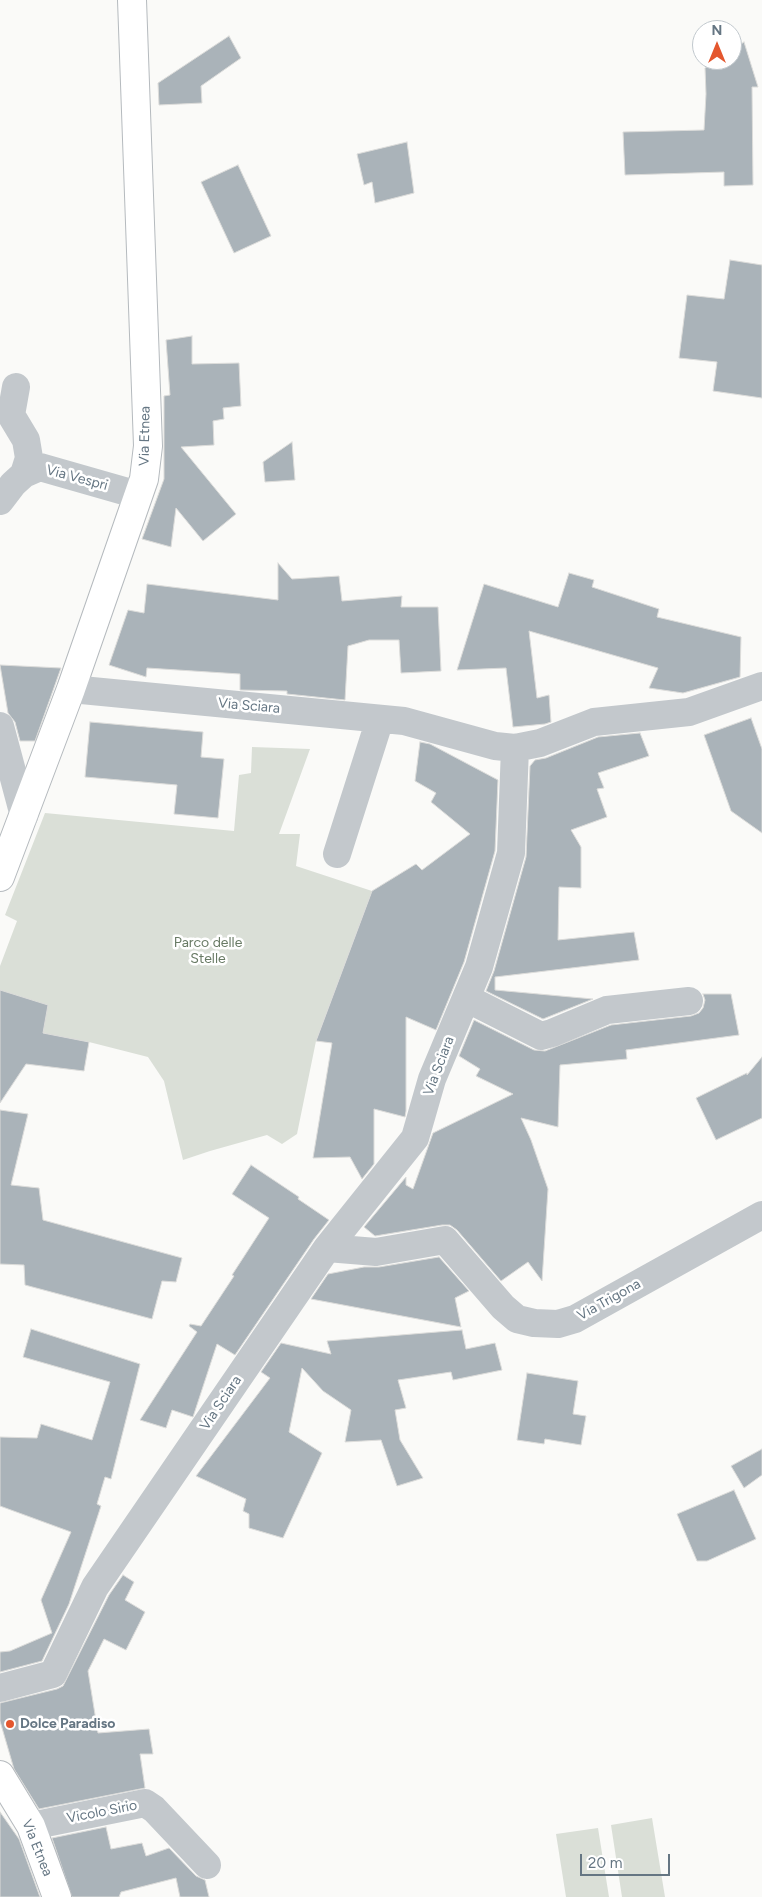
<!DOCTYPE html>
<html>
<head>
<meta charset="utf-8">
<style>
	body { margin:0 }
	#map { position:relative; width:762px; height:1897px; overflow:hidden; background:#fafaf8; font-family:Figtree,sans-serif }
	canvas { display:block }
	.north { position:absolute; left:692px; top:20px; width:50px; height:50px; box-sizing:border-box; background:#fff; border:1px solid #c1c8cd; border-radius:50%; rotate:0deg; font-size:14px; font-weight:700; line-height:20px; text-align:center; color:#657683 }
	.north::after { content:''; display:block; margin:auto; width:18px; height:22px; background:#e4572e; clip-path:polygon(50% 0,100% 100%,50% 72%,0 100%) }
	.scale { position:absolute; left:580px; top:1854px; width:90px; height:22px; box-sizing:border-box; border:2px solid #657683; border-top:0; padding-left:6px; font-size:15px; line-height:18px; white-space:nowrap; color:#657683; -webkit-text-stroke:4px #fff; paint-order:stroke }
</style>
</head>
<body>
<div id="map">
<canvas width="762" height="1897"></canvas>
<div class="north">N</div>
<div class="scale">20 m</div>
</div>
<script>
const g = document.querySelector('canvas').getContext('2d');
g.lineJoin = 'round';
function fill(path, color) { g.fillStyle = color; g.fill(path, 'evenodd'); }
const poly = rows => new Path2D(rows.map(r => 'M' + r).join(''));
function trace(path, color, width, dash) { g.strokeStyle = color; g.lineWidth = width; g.lineCap = dash ? 'butt' : 'round'; g.setLineDash(dash || []); g.stroke(path); }
function drawText(font, color, halo, rows, align = 'center') {
  g.font = font + ' Figtree,sans-serif'; g.lineWidth = 5; g.setLineDash([]); g.textBaseline = 'middle'; g.strokeStyle = halo; g.fillStyle = color; for (const [text, x, y, turn = 0] of rows) {
    g.save(); g.translate(x, y); g.rotate((+turn || 0) * Math.PI / 180); g.textAlign = isNaN(turn) ? turn : align; if (halo) g.strokeText(text, 0, 0); g.fillText(text, 0, 0); g.restore();
  }
}
const green = poly([
	[252,747,310,749,279,834,300,834,296,866,372,891,316,1041,297,1134,282,1144,267,1135,210,1151,183,1160,164,1081,148,1057,89,1042,42,1033,0,990,0,966,17,921,5,915,45,813,234,831,239,775,251,773],
	[652,1818,665,1897,622,1897,611,1825],
	[598,1828,609,1897,566,1897,556,1834]
]);
const building = poly([
	[229,36,241,58,201,86,202,103,159,105,158,83,229,36],
	[744,42,758,87,752,87,753,185,724,186,724,172,625,175,623,132,704,130,706,94,705,68,717,60,732,60,732,50,744,42],
	[407,142,414,193,375,203,372,182,364,185,357,154,407,142],
	[238,165,271,236,234,253,201,182,238,165],
	[730,260,762,265,762,398,713,391,717,362,679,358,687,295,724,299,730,260],
	[192,336,192,364,239,363,241,406,223,408,224,419,213,421,214,445,181,447,236,514,203,541,176,508,171,547,142,539,164,479,164,396,170,395,166,340,192,336],
	[292,442,295,480,265,482,263,462,292,442],
	[278,563,292,579,339,576,342,601,402,596,401,607,438,607,441,671,401,673,399,640,369,640,348,646,345,700,287,694,287,691,240,690,240,674,147,668,146,677,109,665,128,610,144,613,147,584,278,600,278,563],
	[569,573,594,580,592,587,659,609,657,617,741,637,740,677,683,693,649,688,658,668,529,631,537,698,549,695,551,722,545,724,513,727,506,668,457,670,484,584,558,607,569,573],
	[0,665,61,668,35,741,20,741,15,722,8,713,0,665],
	[751,718,762,749,762,833,731,811,704,735,751,718],
	[90,722,203,732,201,757,224,759,218,818,174,814,177,785,85,777,90,722],
	[640,733,649,756,598,773,604,788,597,789,607,817,571,830,581,847,581,888,559,887,558,940,634,932,639,960,495,977,495,990,593,999,543,1019,486,991,494,971,526,857,530,766,535,760,546,758,598,737,640,733],
	[420,742,430,744,498,780,495,851,464,962,436,1030,406,1017,406,1111,405,1117,374,1109,374,1164,362,1179,350,1157,313,1158,332,1043,316,1041,372,891,416,864,422,870,470,834,431,802,436,793,415,781,420,742],
	[0,990,48,1005,43,1033,89,1042,84,1071,26,1064,0,1103,0,990],
	[703,994,731,994,739,1035,626,1050,627,1059,560,1065,558,1127,521,1118,531,1140,548,1189,542,1281,528,1262,501,1281,457,1230,450,1225,442,1225,375,1236,364,1227,406,1177,406,1185,413,1189,433,1133,513,1094,476,1076,480,1069,459,1056,474,1020,534,1050,545,1051,611,1025,691,1016,699,1013,703,1008,705,1000,703,994],
	[762,1057,762,1118,716,1140,696,1098,747,1073,747,1075,762,1057],
	[0,1110,28,1114,11,1185,39,1188,43,1220,182,1258,176,1282,162,1281,152,1319,25,1285,24,1265,0,1264,0,1110],
	[251,1165,299,1197,298,1199,329,1220,314,1239,235,1355,217,1344,193,1417,172,1410,166,1428,140,1420,197,1332,189,1326,190,1324,201,1326,234,1276,232,1275,269,1218,232,1194,251,1165],
	[439,1257,469,1291,455,1298,461,1327,311,1299,328,1274,364,1267,379,1267,439,1257],
	[31,1329,140,1364,111,1479,105,1477,97,1504,101,1506,69,1604,42,1661,0,1672,0,1652,10,1651,52,1633,41,1600,71,1532,0,1506,0,1437,37,1438,41,1424,92,1440,110,1382,23,1357,31,1329],
	[462,1330,466,1349,495,1343,502,1370,453,1380,451,1372,398,1380,406,1408,395,1410,400,1440,423,1478,397,1486,381,1440,345,1442,351,1410,323,1391,302,1368,289,1432,322,1453,283,1538,249,1528,249,1514,243,1511,246,1499,196,1476,270,1378,261,1372,281,1343,331,1354,327,1341,462,1330],
	[527,1373,578,1381,573,1414,586,1416,581,1445,545,1439,544,1444,517,1440,527,1373],
	[762,1449,762,1475,744,1488,731,1466,762,1449],
	[734,1490,756,1539,707,1561,697,1561,677,1514,734,1490],
	[123,1575,134,1582,125,1600,145,1612,126,1650,104,1639,88,1671,98,1733,149,1729,153,1754,140,1754,145,1788,39,1809,14,1769,0,1721,0,1703,57,1689,63,1686,109,1595,123,1575],
	[0,1812,19,1839,40,1897,0,1897,0,1812],
	[106,1827,111,1849,142,1843,146,1856,169,1848,196,1876,205,1880,209,1897,180,1897,176,1878,121,1892,119,1897,72,1897,52,1838,106,1827]
]);
const minor = poly([
	[16,387,11,415,26,440,29,458,24,474],
	[0,501,13,484,24,474,40,467,138,495],
	[71,689,404,721,495,746,515,748,540,743,594,722,689,712,762,686],
	[0,726,24,816],
	[337,854,380,719],
	[466,998,541,1036,552,1033,607,1010,689,1001],
	[327,1248,376,1252,445,1240,503,1307,517,1319,534,1323,558,1324,575,1319,762,1215],
	[0,1688,53,1674,95,1587,327,1248,415,1138,432,1079,479,967,511,853,515,748],
	[31,1826,145,1803,154,1809,207,1865]
]);
const major = poly([
	[0,877,71,689,144,479,148,446,132,0],
	[0,1775,31,1826,57,1897]
]);
const markers = [
	[10,1724,5,"#e4572e"]
];
const streetNames = [
	["Via Etnea",145,436,-89],
	["Via Vespri",77,478,15],
	["Via Sciara",249,706,5],
	["Via Sciara",439,1066,-69],
	["Via Trigona",609,1300,-29],
	["Via Sciara",221,1403,-56],
	["Vicolo Sirio",102,1812,-11],
	["Via Etnea",37,1848,68]
];
const parkNames = [
	["Parco delle",208,943],
	["Stelle",208,959]
];
const poiNames = [
	["Dolce Paradiso",20,1724]
];
fill(green, '#dadfd7');
fill(building, '#aab3b9');
trace(building, '#dcdcda', 1);
trace(major, '#b5babe', 30);
trace(minor, '#c3c8cc', 28);
trace(major, '#fff', 28);
for (const [x, y, r, color] of markers) { const dot = new Path2D(); dot.arc(x, y, r, 0, 2 * Math.PI); g.fillStyle = color; g.fill(dot); trace(dot, '#fff', 2); }
drawText('14px', '#657683', '#fff', streetNames);
drawText('14px', '#687a64', '#fff', parkNames);
drawText('bold 14px', '#657683', '#fff', poiNames, 'left');
</script>
</body>
</html>
